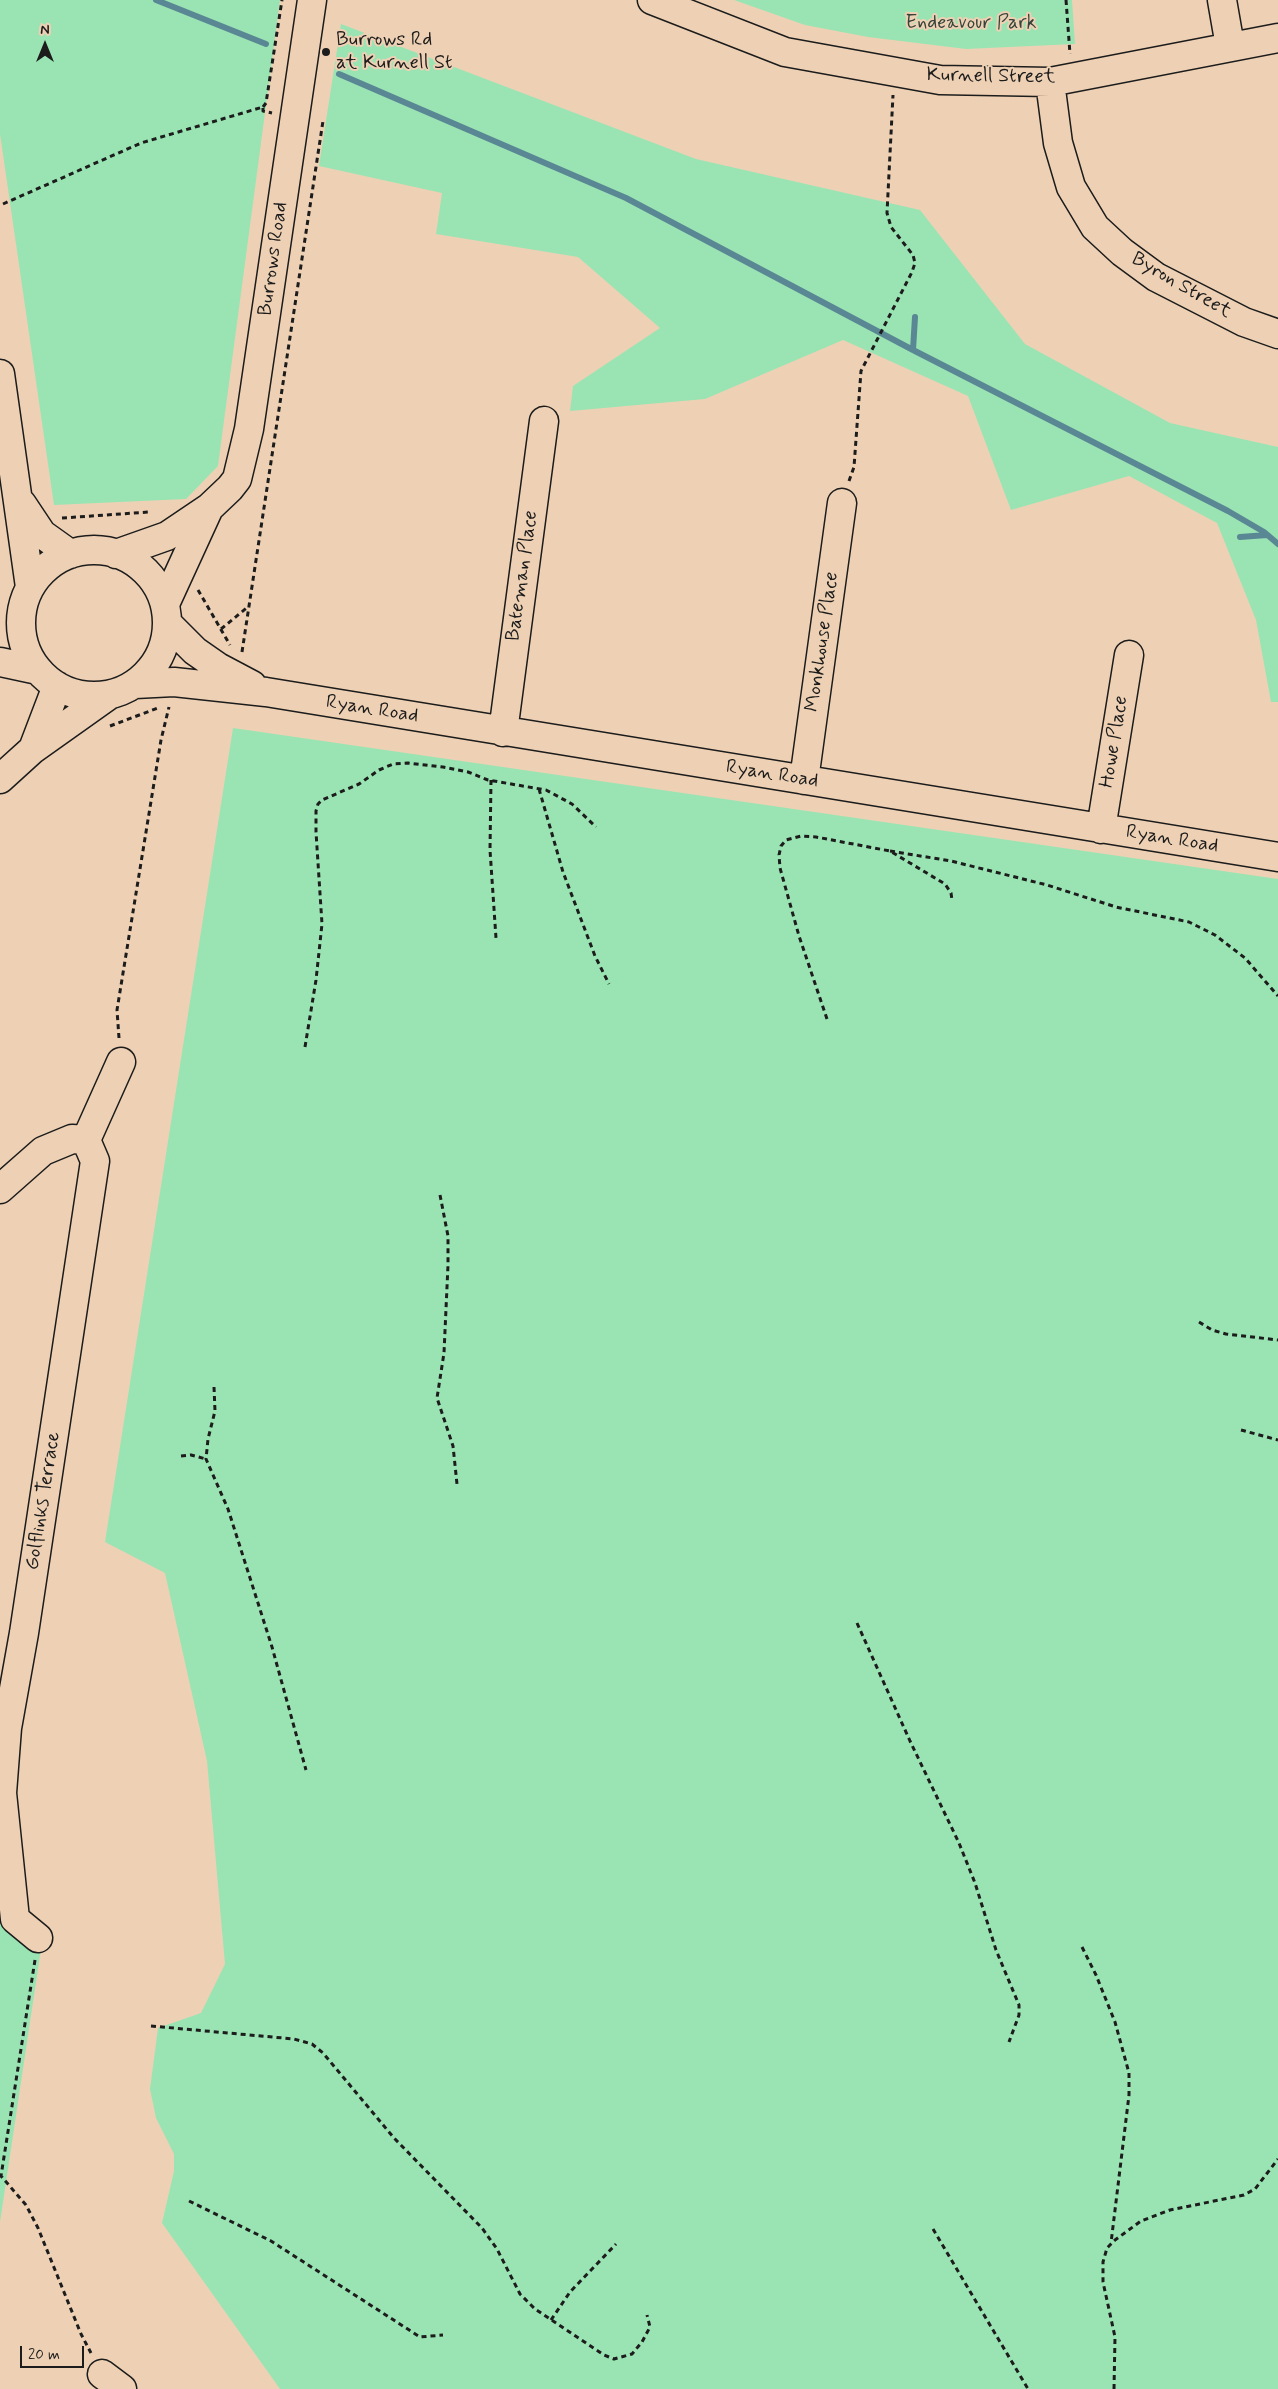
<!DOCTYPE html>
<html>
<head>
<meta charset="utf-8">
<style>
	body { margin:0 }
	#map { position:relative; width:1278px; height:2389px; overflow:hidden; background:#eed1b4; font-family:Mynerve,sans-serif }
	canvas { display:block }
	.north { position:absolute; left:20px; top:20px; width:50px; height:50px; -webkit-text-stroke:4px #eed1b4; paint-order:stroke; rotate:0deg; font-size:14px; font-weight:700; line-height:20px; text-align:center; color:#1c1c1c }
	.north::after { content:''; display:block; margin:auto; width:18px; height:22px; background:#1c1c1c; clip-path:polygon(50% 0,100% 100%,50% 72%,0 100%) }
	.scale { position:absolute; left:20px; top:2346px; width:64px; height:22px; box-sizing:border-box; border:2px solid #1c1c1c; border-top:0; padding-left:6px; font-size:15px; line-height:18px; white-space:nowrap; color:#1c1c1c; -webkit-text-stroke:4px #eed1b4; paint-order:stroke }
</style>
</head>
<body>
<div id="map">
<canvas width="1278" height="2389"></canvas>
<div class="north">N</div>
<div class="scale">20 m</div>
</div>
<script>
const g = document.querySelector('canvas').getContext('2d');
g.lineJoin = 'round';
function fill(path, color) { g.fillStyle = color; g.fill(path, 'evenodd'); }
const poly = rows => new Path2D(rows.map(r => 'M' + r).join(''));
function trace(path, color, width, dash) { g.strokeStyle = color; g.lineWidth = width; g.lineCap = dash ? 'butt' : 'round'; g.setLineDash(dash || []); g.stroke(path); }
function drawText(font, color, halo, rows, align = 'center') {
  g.font = font + ' Mynerve,sans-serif'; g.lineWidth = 4; g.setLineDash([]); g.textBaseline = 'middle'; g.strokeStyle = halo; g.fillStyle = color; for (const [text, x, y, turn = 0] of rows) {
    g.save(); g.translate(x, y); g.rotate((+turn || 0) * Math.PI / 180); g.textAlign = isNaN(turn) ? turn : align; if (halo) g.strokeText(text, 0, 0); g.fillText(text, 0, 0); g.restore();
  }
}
const green = poly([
	[0,0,280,0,218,466,186,499,54,505,0,134],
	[734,0,1072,0,1075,44,966,49,868,37,805,25],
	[341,24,696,159,920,210,1025,344,1170,423,1278,447,1278,702,1271,702,1256,620,1217,523,1129,476,1011,510,968,396,843,340,705,399,570,411,573,386,660,328,578,257,436,234,442,193,319,166],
	[233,728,1278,879,1278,2389,280,2389,162,2223,174,2171,174,2154,156,2118,150,2089,158,2028,201,2013,225,1964,207,1761,165,1573,105,1542],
	[0,1922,44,1929,0,2222]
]);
const stream = poly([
	[156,0,266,44],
	[339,74,626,198,913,350,1228,511,1264,532,1278,544],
	[913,350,915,317],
	[1240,537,1267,535]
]);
const path = poly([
	[1066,0,1070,54],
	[263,107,266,103,282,0],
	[3,204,141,143,263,107,263,111,272,113],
	[849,481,854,467,861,371,912,272,915,263,913,255,891,227,887,213,893,95],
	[62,518,149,512],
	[198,590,230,645],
	[221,629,249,606],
	[242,652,323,121],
	[110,726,158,708],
	[491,780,490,850,496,938],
	[539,789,563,872,595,956,609,984],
	[890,851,951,861,1047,885,1116,907,1189,922,1215,935,1245,958,1278,996],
	[827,1019,799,936,780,868,779,855,781,846,786,840,801,836,816,837,890,851,945,884,951,893,952,900],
	[119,1038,117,1010,161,740,169,707],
	[305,1047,316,980,322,924,316,832,316,811,318,804,322,800,359,784,379,770,393,764,408,763,443,767,468,772,488,780,546,790,572,804,596,827],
	[440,1195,448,1236,448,1265,444,1353,437,1398,453,1446,457,1484],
	[1199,1322,1212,1330,1226,1334,1278,1340],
	[214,1387,215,1411,208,1439,206,1459,228,1509,272,1647,306,1770],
	[1241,1430,1278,1440],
	[181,1456,191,1455,206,1459],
	[857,1623,910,1741,959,1843,975,1883,996,1950,1019,2005,1019,2015,1009,2042],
	[1082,1947,1096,1975,1115,2022,1129,2073,1129,2095,1111,2243],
	[35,1960,1,2176,26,2205,38,2228,81,2334,91,2353],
	[151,2026,294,2039,312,2044,323,2053,394,2138,482,2228,497,2249,520,2294,535,2309,604,2355,614,2359,632,2354,642,2342,650,2327,647,2315],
	[189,2201,271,2241,420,2337,443,2335],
	[933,2229,1028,2389],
	[551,2320,570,2292,616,2244],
	[1114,2389,1115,2337,1103,2282,1103,2262,1107,2248,1115,2240,1141,2221,1170,2210,1244,2195,1255,2189,1278,2159]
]);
const minor = poly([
	[652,0,785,52,940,80,1050,82,1278,38],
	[1222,0,1230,46],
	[1050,82,1058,143,1071,187,1095,227,1122,252,1156,277,1244,322,1278,334],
	[0,374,30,587],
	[22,504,42,534,70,554],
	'21 623a73 73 0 1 1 146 0a73 73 0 1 1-146 0Z',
	[116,554,167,536,210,507,230,488,237,479,249,429,312,0],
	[165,604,209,508],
	[167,623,195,651,218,667,252,685],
	[0,662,38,670],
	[135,684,174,682,266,692,1278,857],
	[503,732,544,421],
	[33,749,57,686],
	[0,779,33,749,109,695],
	[804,780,842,503],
	[1101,829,1129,655],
	[0,1189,43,1151,72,1139,86,1140],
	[38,1938,15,1919,2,1793,7,1728,24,1633,95,1161,86,1140,121,1062],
	[102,2374,122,2389]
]);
const markers = [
	[326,52,5,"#1c1c1c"]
];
const parkNames = [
	["Endeavour Park",971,24]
];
const poiNames = [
	["Burrows Rd",336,41],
	["at Kurnell St",336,64]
];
const streetNames = [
	["Kurnell Street",991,77,1],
	["Burrows Road",274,259,-82],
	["Byron Street",1181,286,30],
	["Bateman Place",523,576,-82],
	["Monkhouse Place",823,642,-82],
	["Ryan Road",372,710,9],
	["Howe Place",1115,742,-81],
	["Ryan Road",772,775,9],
	["Ryan Road",1172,840,9],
	["Golflinks Terrace",44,1501,-81]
];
fill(green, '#9ae4b3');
trace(stream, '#5a8794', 6);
trace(minor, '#1c1c1c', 31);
trace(path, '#1c1c1c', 3, [5, 4]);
trace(minor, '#eed1b4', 28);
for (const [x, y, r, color] of markers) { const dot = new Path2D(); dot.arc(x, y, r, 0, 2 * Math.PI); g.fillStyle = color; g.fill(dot); trace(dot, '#eed1b4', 2); }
drawText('20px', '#35443a', '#eed1b4', parkNames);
drawText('20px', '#1c1c1c', '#eed1b4', poiNames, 'left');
drawText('20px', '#1c1c1c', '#eed1b4', streetNames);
</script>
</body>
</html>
